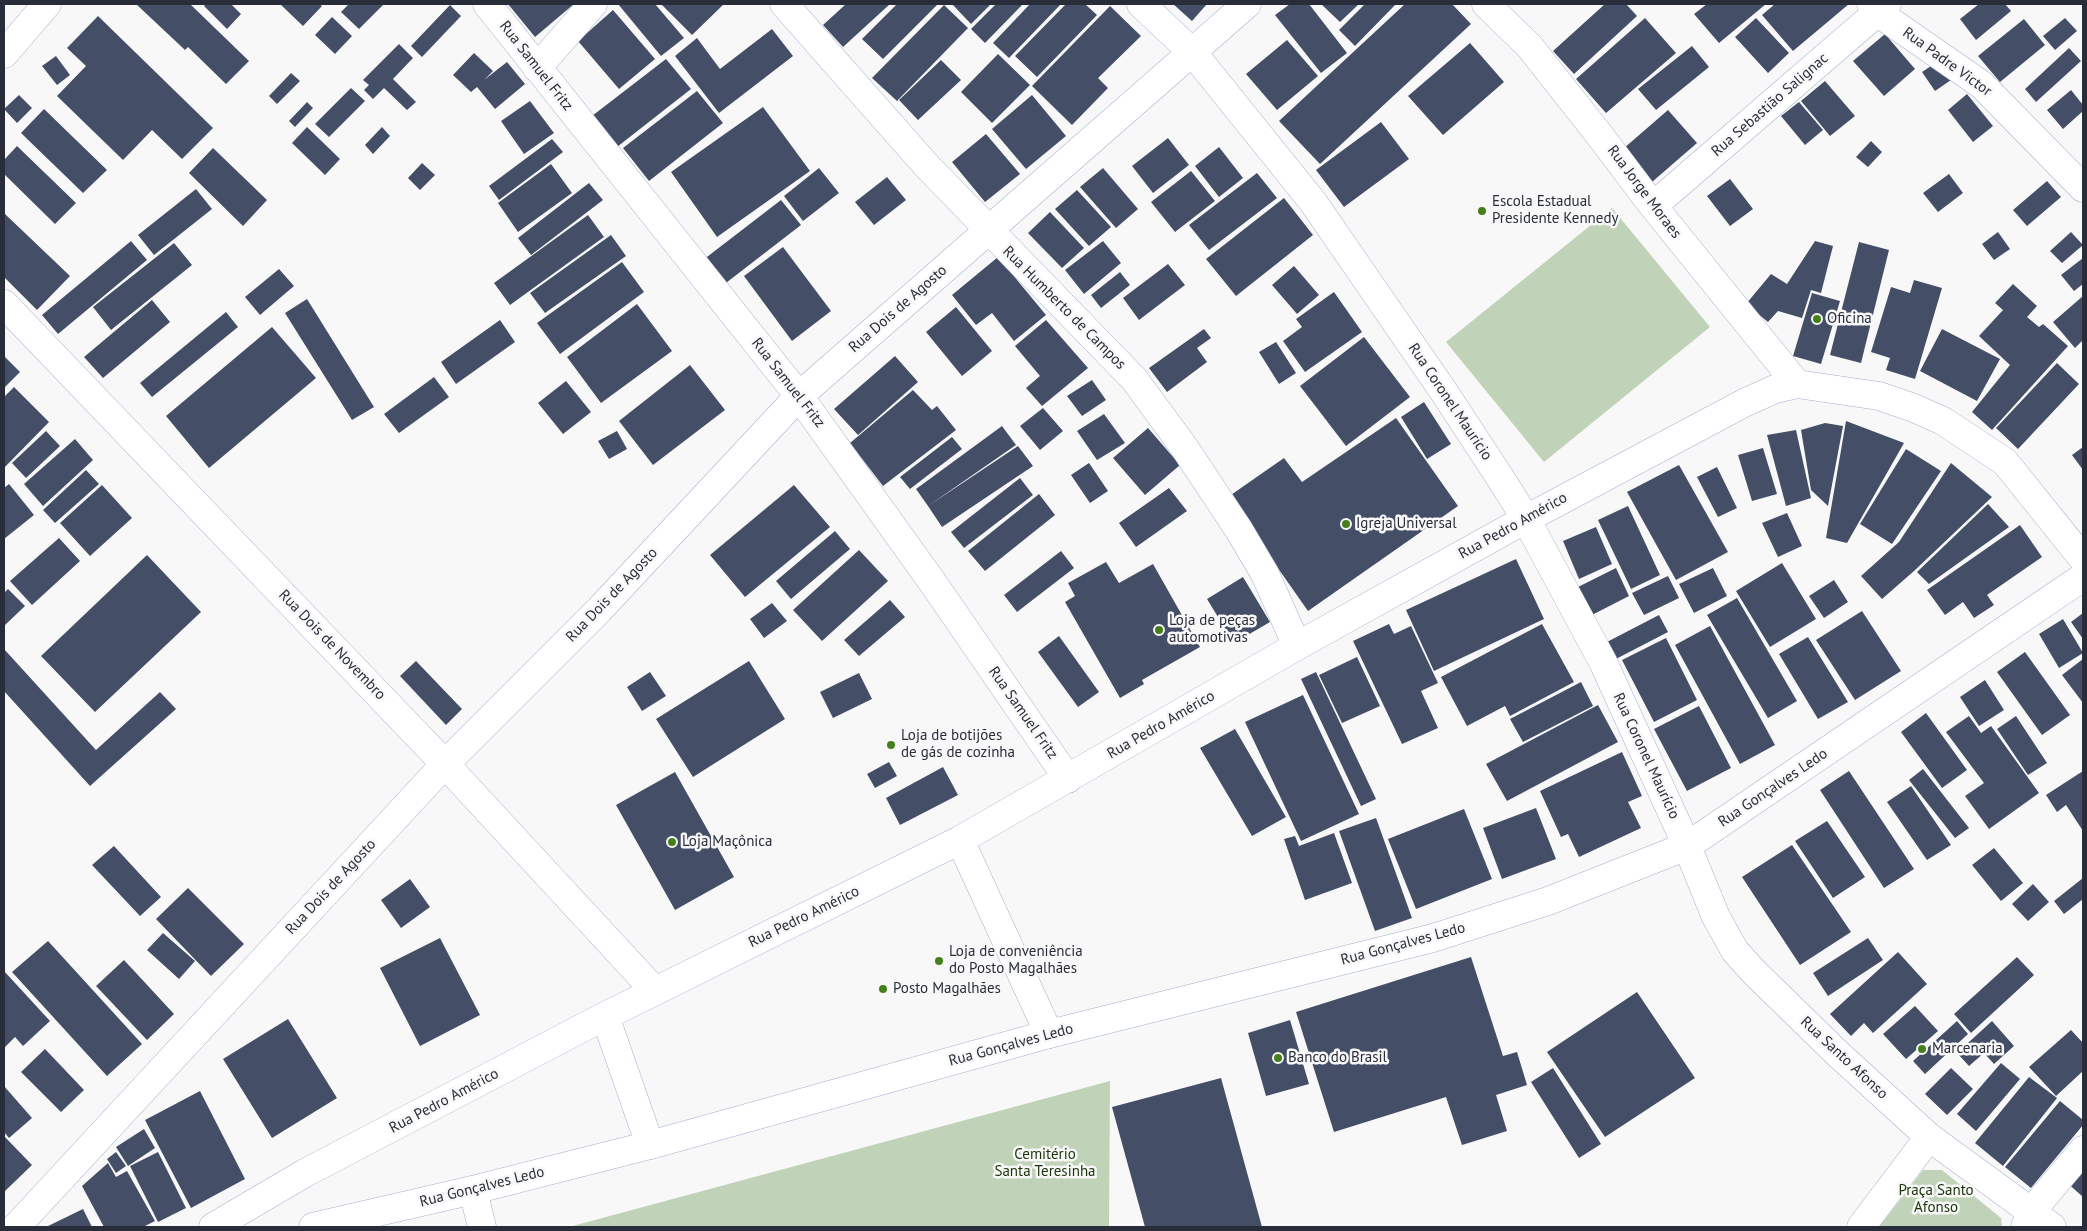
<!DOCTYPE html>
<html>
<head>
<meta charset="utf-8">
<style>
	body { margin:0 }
	#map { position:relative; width:2087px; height:1231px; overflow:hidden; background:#f8f8f8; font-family:"PT Sans",sans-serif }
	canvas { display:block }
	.frame { position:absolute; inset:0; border:5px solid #282d39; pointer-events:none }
</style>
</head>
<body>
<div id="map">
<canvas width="2087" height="1231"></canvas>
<div class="frame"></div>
</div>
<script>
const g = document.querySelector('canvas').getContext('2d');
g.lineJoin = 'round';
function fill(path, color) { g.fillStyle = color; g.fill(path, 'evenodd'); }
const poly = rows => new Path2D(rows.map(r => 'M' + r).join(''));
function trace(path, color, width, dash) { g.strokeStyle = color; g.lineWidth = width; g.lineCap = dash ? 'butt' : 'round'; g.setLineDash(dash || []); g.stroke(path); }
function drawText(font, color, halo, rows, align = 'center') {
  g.font = font + ' "PT Sans",sans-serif'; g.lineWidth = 5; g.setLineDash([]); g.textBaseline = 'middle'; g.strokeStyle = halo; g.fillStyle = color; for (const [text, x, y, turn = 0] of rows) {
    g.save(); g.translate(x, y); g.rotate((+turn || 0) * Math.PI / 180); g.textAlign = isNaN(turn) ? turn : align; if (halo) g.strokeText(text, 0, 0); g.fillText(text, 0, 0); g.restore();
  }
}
const green = poly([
	[1612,208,1710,327,1544,462,1446,342],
	[1110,1081,1109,1227,569,1227],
	[1923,1170,1942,1170,2001,1218,2002,1227,1879,1227]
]);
const building = poly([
	[136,4,190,4,249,61,226,84,188,47,185,50],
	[206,4,231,4,241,14,227,29,204,6],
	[280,4,319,4,322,6,303,26],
	[349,4,384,4,359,29,341,12],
	[508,4,574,4,535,37],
	[618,4,655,4,684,38,661,56],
	[661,4,724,4,692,35],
	[846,4,890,4,843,47,823,25],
	[897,4,938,4,883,59,862,39],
	[952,4,991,4,971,24],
	[996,4,1023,4,985,43,971,29],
	[1030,4,1061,4,1009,58,993,43],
	[1066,4,1085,4,1097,15,1037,77,1015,56],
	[1173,4,1207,4,1192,21],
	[1290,4,1309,4,1347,53,1321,73,1275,15],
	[1321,4,1359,4,1340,22],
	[1365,4,1396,4,1355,46,1339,30],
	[1405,4,1452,4,1471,24,1320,164,1279,121],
	[1605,4,1626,4,1637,16,1574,74,1553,51],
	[1707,4,1766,4,1719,43,1694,14],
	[1775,4,1849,4,1793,51,1762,15],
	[1979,4,2005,4,2011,11,1976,40,1960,19],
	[450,5,461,16,422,57,411,46],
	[944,5,968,28,897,101,872,78],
	[1110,6,1141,36,1098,78,1108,88,1072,125,1032,86],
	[613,10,655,59,619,89,578,41],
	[98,16,213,128,182,159,152,130,123,160,57,96,86,66,67,48],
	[332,17,352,36,335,54,315,35],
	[1645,18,1676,53,1606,113,1576,79],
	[1756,18,1789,53,1768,73,1735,37],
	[2065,18,2077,31,2055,50,2043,36],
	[2024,19,2045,45,2000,82,1978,56],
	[772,29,793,56,719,113,675,56,697,38,720,69],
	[1885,34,1915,69,1884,96,1853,61],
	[1287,40,1318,76,1277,110,1246,74],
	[1470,43,1504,82,1443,135,1408,96],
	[399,44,413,58,393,79,416,102,407,110,384,88,373,99,364,90,369,85,363,80],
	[1692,46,1709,67,1656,110,1638,89],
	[2069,48,2081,61,2036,102,2025,89],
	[474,53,493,71,484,80,507,62,525,84,495,109,477,87,471,92,453,75],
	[998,54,1030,85,992,123,961,92],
	[56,56,70,75,57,85,42,66],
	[666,59,691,89,617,147,592,116],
	[941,60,961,80,918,120,899,100],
	[1937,62,1951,80,1935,91,1922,72],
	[291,73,300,81,277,104,269,96],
	[1825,81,1855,116,1830,136,1801,101],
	[351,88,365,101,329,137,315,124],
	[2071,90,2083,105,2083,111,2063,129,2047,110],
	[697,91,723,123,649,181,623,148],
	[1967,94,1993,126,1973,142,1948,110],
	[19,95,32,108,17,123,4,109],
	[1032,95,1066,136,1026,169,992,129],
	[530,101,554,133,524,154,501,121],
	[307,102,313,108,295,127,289,121],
	[1799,102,1823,130,1805,145,1781,116],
	[763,107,810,171,717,237,671,172],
	[44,109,107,170,83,193,21,133],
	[1668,110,1697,143,1652,182,1623,149],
	[1381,122,1409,159,1344,207,1316,170],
	[307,127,340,159,325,175,292,143],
	[382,127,390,136,373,154,365,145],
	[986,134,1020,174,985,202,952,162],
	[1168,138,1189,165,1153,193,1132,166],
	[552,139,563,152,499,200,489,186],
	[1871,141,1882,152,1868,167,1856,157],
	[17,146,76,203,55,224,4,174,4,160],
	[1219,147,1243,178,1219,197,1195,166],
	[213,148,267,200,243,226,189,173],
	[422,163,435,175,420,190,408,178],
	[551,164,572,193,518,232,498,203],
	[819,168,839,193,803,221,784,196],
	[1103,168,1138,209,1116,228,1080,187],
	[1191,171,1215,201,1175,232,1151,202],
	[1257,173,1277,198,1209,250,1189,225],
	[1949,174,1963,193,1938,212,1923,193],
	[887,177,906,200,874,225,855,202],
	[1730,179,1753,209,1730,226,1707,196],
	[2047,181,2061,197,2027,226,2013,210],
	[589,183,603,200,531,255,518,238],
	[196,189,212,209,154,255,138,235],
	[1077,190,1111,227,1089,246,1055,209],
	[1284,198,1313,235,1236,296,1206,259],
	[781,200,801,225,722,286,703,260],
	[1050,212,1084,248,1062,268,1028,233],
	[5,214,70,276,37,310,4,277,4,216],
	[588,215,604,237,510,305,494,283],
	[1998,232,2010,249,1994,260,1982,244],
	[2071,232,2083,245,2062,263,2050,251],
	[611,235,626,256,545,313,530,293],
	[131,241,147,260,58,334,42,315],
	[1103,241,1121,263,1084,294,1065,270],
	[1815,241,1833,246,1821,293,1811,290,1802,318,1778,311,1768,322,1746,304,1771,274,1787,284],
	[1859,242,1889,250,1861,363,1830,355],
	[174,243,192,265,111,330,93,307],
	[783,247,831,311,792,341,744,276],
	[998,257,1046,315,1014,341,992,313,976,325,952,295],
	[2083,258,2083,284,2074,291,2061,275],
	[622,262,644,292,560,354,537,323],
	[1168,264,1185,285,1139,320,1123,298],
	[1294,266,1319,295,1297,314,1272,285],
	[279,269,294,286,260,315,245,297],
	[1120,272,1130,285,1101,308,1091,295],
	[1914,280,1942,288,1915,379,1886,370,1890,358,1871,352,1891,287,1910,293],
	[2013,284,2037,306,2027,317,2039,327,2043,324,2068,346,1992,430,1972,412,2010,365,1979,336,2003,310,1995,303],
	[1334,292,1362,332,1305,372,1283,341,1302,327,1296,319],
	[1812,293,1840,301,1821,364,1793,356],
	[2083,296,2083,340,2075,348,2053,322],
	[307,299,374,407,352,420,285,313],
	[152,300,170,322,103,378,84,357],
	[637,304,672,351,601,403,567,357],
	[956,307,992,351,962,376,926,332],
	[226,312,238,327,152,397,140,383],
	[500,320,515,342,456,384,441,362],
	[1046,320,1088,368,1042,406,1026,388,1040,376,1015,346],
	[272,327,316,378,209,468,166,416],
	[1204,329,1211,338,1197,348,1207,362,1167,392,1149,368],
	[1942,329,2000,359,1977,401,1920,371],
	[1364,337,1410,397,1346,446,1300,386],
	[1276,342,1296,373,1279,384,1259,352],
	[4,356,20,372,4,388],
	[895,356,918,382,858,435,834,409],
	[2057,363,2079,384,2018,449,1996,428],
	[690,365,725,410,653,465,619,421],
	[434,377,449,397,399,433,384,414],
	[1092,380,1106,400,1082,416,1067,396],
	[566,381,591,412,563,434,538,403],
	[14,387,49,422,4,468,4,397],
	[913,390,932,410,937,406,956,430,883,486,850,443],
	[1424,402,1451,444,1427,459,1401,417],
	[1043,408,1063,431,1040,450,1020,426],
	[1104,414,1125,443,1097,460,1077,431],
	[1396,418,1458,506,1308,611,1228,497,1284,458,1302,482],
	[1846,421,1904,443,1847,543,1826,538],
	[1825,423,1843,426,1828,506,1811,490,1801,430],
	[1002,426,1016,445,928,506,916,489],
	[1148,428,1180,465,1145,495,1113,458],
	[1796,430,1811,498,1786,506,1767,435],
	[46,431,60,446,26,478,12,463],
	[617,431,627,449,609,459,598,441],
	[952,437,962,449,910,489,900,477],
	[75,439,93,460,43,506,24,484],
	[1018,446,1033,466,942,527,928,506],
	[2083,447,2083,470,2072,455],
	[1763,448,1777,494,1752,501,1738,455],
	[1906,449,1941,471,1892,544,1860,524],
	[1089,463,1108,491,1090,503,1071,475],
	[1951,463,1992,497,1914,571,1882,599,1861,576,1899,542],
	[1679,465,1728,552,1676,580,1627,492],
	[1717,467,1737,508,1718,517,1697,477],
	[86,470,99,484,55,523,43,510],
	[1020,478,1033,495,964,548,951,532],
	[9,484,34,515,4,539,4,488],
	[102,485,132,518,90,556,60,523],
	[794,485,830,527,745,597,710,555],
	[1169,488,1187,511,1136,547,1119,523],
	[1039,494,1055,515,985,571,968,551],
	[1988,504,2009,527,1929,584,1917,572],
	[1628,506,1660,575,1631,589,1598,520],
	[1787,513,1802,546,1778,557,1762,523],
	[2020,525,2042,557,1987,595,1994,605,1974,618,1963,602,1945,615,1927,590],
	[1596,527,1612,564,1579,579,1563,541],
	[835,531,850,549,791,599,776,581],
	[59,538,80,561,32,605,10,581],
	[859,550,888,581,822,641,793,610],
	[1061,551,1074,568,1017,612,1004,595],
	[147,555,201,612,95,712,41,656],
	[1516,559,1544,619,1434,671,1406,610],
	[1106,562,1119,583,1153,564,1200,647,1142,680,1144,684,1120,698,1065,602,1075,596,1068,583],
	[1782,563,1816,619,1770,647,1736,591],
	[1616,568,1629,596,1592,615,1578,587],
	[1713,568,1727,596,1694,613,1679,584],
	[1668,576,1679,598,1644,615,1632,593],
	[1243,577,1270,622,1234,643,1207,599],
	[1834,580,1848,602,1824,618,1809,596],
	[8,589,25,606,4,626,4,593],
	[1737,598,1797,701,1768,718,1707,615],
	[890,600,905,617,859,656,844,640],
	[772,603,787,621,764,638,750,619],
	[1862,611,1901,671,1855,700,1816,640],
	[2083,613,2083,639,2071,622],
	[1659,615,1668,632,1614,660,1605,643],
	[2063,619,2083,653,2059,668,2039,634],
	[1389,624,1394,634,1411,626,1438,683,1421,691,1438,728,1402,744,1353,641],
	[1542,624,1574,682,1510,716,1505,706,1467,726,1441,677],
	[1710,626,1775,745,1740,764,1675,645],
	[1059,636,1099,692,1078,707,1038,652],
	[1808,637,1848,702,1818,719,1779,654],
	[1666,638,1697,700,1654,722,1622,660],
	[4,649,96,750,160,692,176,709,90,786,4,691],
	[2025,652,2070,715,2042,735,1997,672],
	[1357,657,1380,706,1342,723,1319,675],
	[2083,659,2083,703,2062,675],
	[416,661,462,709,446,725,400,676],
	[749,661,785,719,693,777,656,719],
	[650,672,666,696,642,711,627,687],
	[1316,672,1376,799,1361,806,1301,679],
	[859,673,872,699,833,718,820,692],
	[1985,680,2004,710,1979,726,1960,697],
	[1581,682,1593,706,1523,742,1510,719],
	[1303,695,1359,814,1301,841,1245,722],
	[1598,705,1618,742,1507,801,1486,764],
	[1699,706,1731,768,1687,791,1654,729],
	[1926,713,1967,770,1942,788,1901,732],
	[1969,716,1981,733,1991,726,2039,793,1989,829,1965,796,1984,783,1946,732],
	[2016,716,2047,763,2028,775,1997,729],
	[1235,729,1286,817,1252,836,1200,748],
	[1622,752,1642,796,1628,802,1641,828,1579,857,1568,834,1561,837,1540,791],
	[889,762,897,776,875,788,867,774],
	[943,767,958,795,900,825,886,798],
	[1923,769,1969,828,1955,838,1909,780],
	[1849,771,1914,869,1884,888,1820,790],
	[2083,771,2083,831,2066,805,2057,812,2046,795],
	[675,772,734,877,675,910,616,805],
	[1911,786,1951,845,1927,860,1887,802],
	[1536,808,1556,859,1502,879,1483,828],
	[1464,809,1492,879,1416,909,1388,839],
	[1376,818,1412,918,1375,931,1339,831],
	[1827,821,1865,877,1833,898,1795,841],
	[1334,833,1352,883,1305,900,1284,839,1295,836,1299,846],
	[1792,845,1851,932,1800,965,1742,877],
	[114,846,161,897,140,916,92,865],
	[1994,848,2023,883,2001,901,1972,865],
	[2083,878,2083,899,2064,914,2054,901],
	[410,879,430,907,401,928,381,900],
	[2033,884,2049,902,2028,921,2012,904],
	[188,888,244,944,211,976,156,919],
	[163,933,195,961,179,979,147,950],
	[440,938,480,1015,420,1046,380,968],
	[1868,938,1883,960,1828,996,1813,973],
	[48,941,142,1044,107,1076,12,972],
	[1898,952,1927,984,1873,1033,1864,1023,1851,1036,1830,1014],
	[1471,957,1503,1056,1517,1052,1527,1085,1496,1095,1507,1131,1462,1145,1446,1097,1334,1132,1296,1012],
	[2017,957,2034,975,1971,1033,1954,1014],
	[124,960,174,1014,147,1040,96,986],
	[4,971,50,1021,23,1046,15,1037,4,1048],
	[1637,992,1695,1078,1605,1137,1547,1052],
	[1915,1006,1938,1031,1906,1059,1883,1034],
	[288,1019,337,1098,272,1138,223,1059],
	[1290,1020,1309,1084,1266,1096,1248,1033],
	[1957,1021,1968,1034,1925,1074,1913,1061],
	[1992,1021,2014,1046,1994,1064,1984,1053,1969,1066,1957,1053],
	[2071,1030,2083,1043,2083,1071,2056,1096,2029,1067],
	[45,1049,84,1090,61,1112,21,1072],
	[2001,1063,2020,1079,1976,1131,1957,1114],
	[1553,1068,1601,1144,1579,1158,1531,1082],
	[1951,1068,1973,1089,1947,1115,1925,1094],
	[2029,1077,2057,1098,2003,1166,1975,1143],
	[1221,1078,1262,1227,1145,1227,1112,1107],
	[4,1086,32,1118,9,1138,4,1132],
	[200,1091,245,1179,191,1208,145,1120],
	[2060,1101,2083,1120,2083,1125,2031,1188,2005,1167],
	[144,1129,155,1148,128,1166,116,1147],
	[4,1136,32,1165,4,1192],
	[116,1152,126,1166,116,1173,107,1159],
	[158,1152,186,1208,158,1222,130,1166],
	[2083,1160,2083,1197,2064,1180],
	[108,1163,116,1177,127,1171,155,1221,143,1227,104,1227,82,1186],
	[83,1209,92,1227,46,1227]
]);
const minor = poly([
	[487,4,799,396,933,583,1068,779],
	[784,4,926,165,1134,379,1184,447,1239,530,1265,574,1297,646],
	[1141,4,1193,53,1313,202,1444,392,1501,479,1526,519,1603,662,1687,846],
	[1486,4,1530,47,1601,137,1653,206,1797,384],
	[1871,4,1877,12,1982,85,2083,188],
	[4,54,47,4],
	[537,68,593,4],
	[1653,206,1887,4],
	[4,304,445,764,655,991],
	[960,840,1049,1034],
	[605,1016,650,1145],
	[473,1190,482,1227],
	[16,1227,445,764,599,610,799,396,1247,4],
	[213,1227,305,1173,605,1016,960,840,1297,646,1526,519,1744,403,1775,389,1797,384,1879,396,1914,408,1943,421,2005,462,2083,559],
	[1861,1227,1929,1137],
	[2025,1227,2031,1212,2083,1150]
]);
const secondary = poly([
	[1687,846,1716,917,1735,951,1753,971,1837,1053,1929,1137,2052,1227],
	[313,1227,473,1190,650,1145,1049,1034,1433,938,1548,901,1687,846,2083,577]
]);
const markers = [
	[1482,211,5,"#447f1b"],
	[1817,319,5,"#447f1b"],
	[1346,524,5,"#447f1b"],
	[1159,630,5,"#447f1b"],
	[891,745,5,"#447f1b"],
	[672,842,5,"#447f1b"],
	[939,961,5,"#447f1b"],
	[883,989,5,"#447f1b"],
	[1922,1049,5,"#447f1b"],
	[1278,1058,5,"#447f1b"]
];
const streetNames = [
	["Rua Padre Victor",1947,62,36],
	["Rua Samuel Fritz",536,66,52],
	["Rua Sebastião Salignac",1770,105,-41],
	["Rua Jorge Moraes",1644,192,53],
	["Rua Humberto de Campos",1064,308,45],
	["Rua Dois de Agosto",898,309,-41],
	["Rua Samuel Fritz",788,383,52],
	["Rua Coronel Maurício",1450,402,56],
	["Rua Pedro Américo",1513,526,-29],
	["Rua Dois de Agosto",612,595,-46],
	["Rua Dois de Novembro",332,645,46],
	["Rua Samuel Fritz",1023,713,55],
	["Rua Pedro Américo",1161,725,-30],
	["Rua Coronel Maurício",1646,756,65],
	["Rua Gonçalves Ledo",1773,788,-34],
	["Rua Dois de Agosto",331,887,-47],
	["Rua Pedro Américo",804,917,-26],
	["Rua Gonçalves Ledo",1403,944,-15],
	["Rua Gonçalves Ledo",1011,1045,-15],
	["Rua Santo Afonso",1844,1058,43],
	["Rua Pedro Américo",444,1101,-28],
	["Rua Gonçalves Ledo",482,1187,-14]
];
const poiNames = [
	["Escola Estadual",1492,202],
	["Presidente Kennedy",1492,219],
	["Oficina",1827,319],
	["Igreja Universal",1356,524],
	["Loja de peças",1169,621],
	["automotivas",1169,638],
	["Loja de botijões",901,736],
	["de gás de cozinha",901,753],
	["Loja Maçônica",682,842],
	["Loja de conveniência",949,952],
	["do Posto Magalhães",949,969],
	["Posto Magalhães",893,989],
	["Marcenaria",1932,1049],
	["Banco do Brasil",1288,1058]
];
const parkNames = [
	["Cemitério",1045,1155],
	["Santa Teresinha",1045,1172],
	["Praça Santo",1936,1191],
	["Afonso",1936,1208]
];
fill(green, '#c0d3b8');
fill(building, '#444e67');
trace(minor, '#a4b1d1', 29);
trace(secondary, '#a4b1d1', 29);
trace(minor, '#fff', 28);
trace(secondary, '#fff', 28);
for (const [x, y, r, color] of markers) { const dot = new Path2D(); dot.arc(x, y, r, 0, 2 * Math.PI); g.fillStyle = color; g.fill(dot); trace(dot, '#f8f8f8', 2); }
drawText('15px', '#282d39', '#f8f8f8', streetNames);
drawText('15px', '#282d39', '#f8f8f8', poiNames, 'left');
drawText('15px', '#193309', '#f8f8f8', parkNames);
</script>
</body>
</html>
